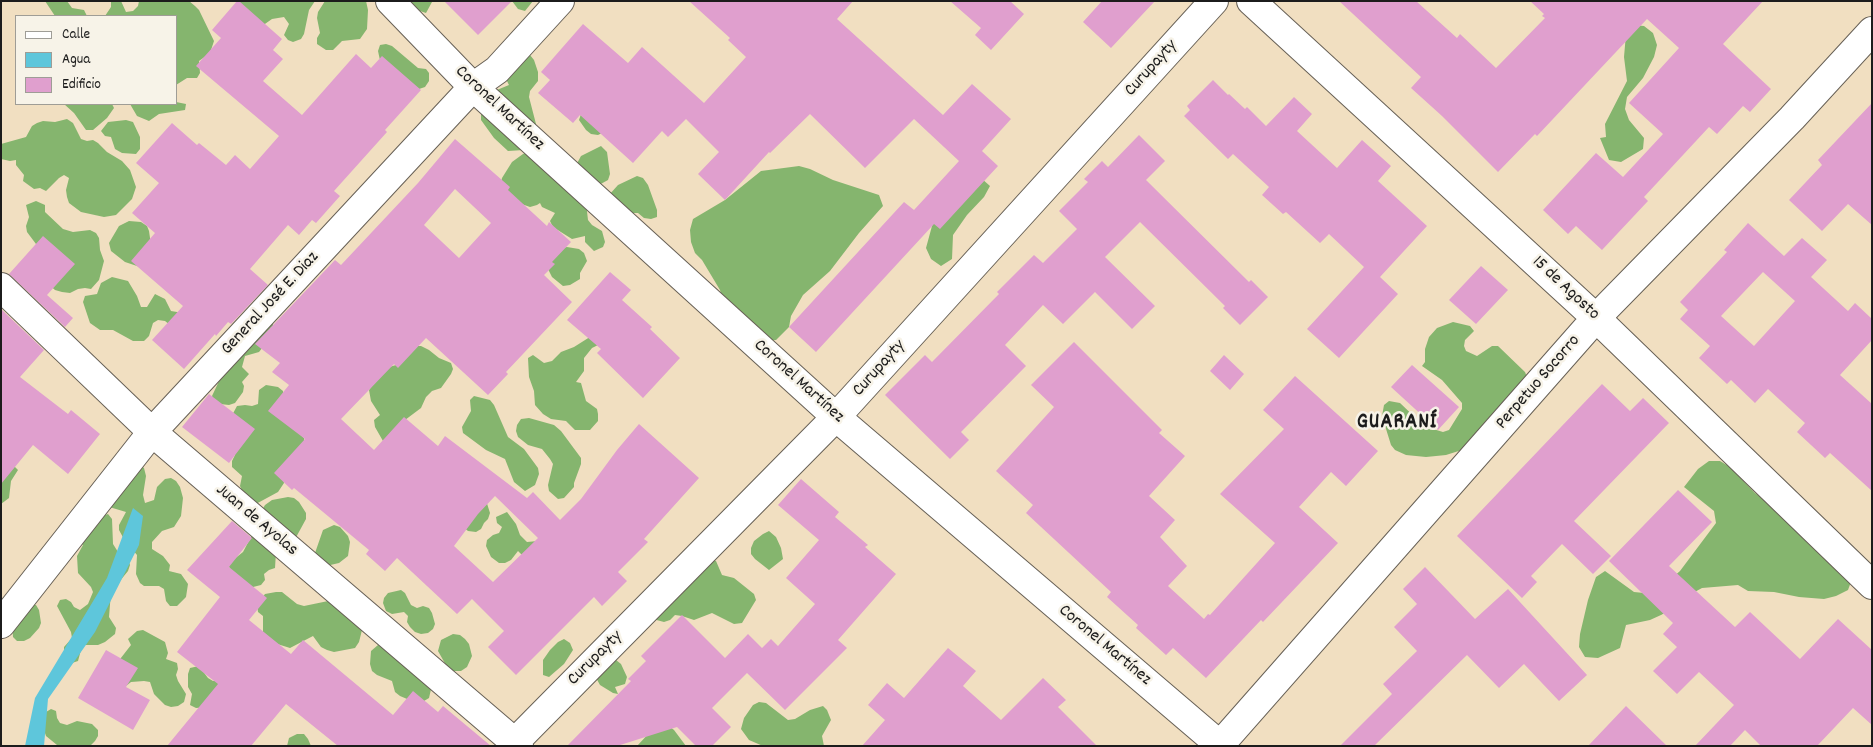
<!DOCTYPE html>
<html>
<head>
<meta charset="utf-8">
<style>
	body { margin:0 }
	#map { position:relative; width:1873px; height:747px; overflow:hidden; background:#f1dfc1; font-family:Dekko,sans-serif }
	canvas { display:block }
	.frame { position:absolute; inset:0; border:2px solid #1c1c1c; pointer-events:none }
	.legend { position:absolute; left:15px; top:15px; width:162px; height:90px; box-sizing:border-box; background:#f7f3e8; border:1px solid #9f9d96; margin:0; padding:6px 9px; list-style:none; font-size:15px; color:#1c1c1c }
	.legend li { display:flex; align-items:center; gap:10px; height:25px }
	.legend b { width:25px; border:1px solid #9f9d96 }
</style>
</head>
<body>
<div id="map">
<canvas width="1873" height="747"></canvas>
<div class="frame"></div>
<ul class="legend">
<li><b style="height:6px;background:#fff"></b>Calle</li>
<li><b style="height:14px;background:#5ec6db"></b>Agua</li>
<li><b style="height:14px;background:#e09fce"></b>Edificio</li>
</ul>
</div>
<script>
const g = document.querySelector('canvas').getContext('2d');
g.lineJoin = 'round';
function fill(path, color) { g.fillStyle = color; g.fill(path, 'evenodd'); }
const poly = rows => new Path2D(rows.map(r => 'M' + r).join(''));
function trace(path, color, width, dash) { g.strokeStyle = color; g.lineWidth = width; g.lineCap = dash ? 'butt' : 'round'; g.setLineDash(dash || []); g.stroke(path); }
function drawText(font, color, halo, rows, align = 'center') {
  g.font = font + ' Dekko,sans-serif'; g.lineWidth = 5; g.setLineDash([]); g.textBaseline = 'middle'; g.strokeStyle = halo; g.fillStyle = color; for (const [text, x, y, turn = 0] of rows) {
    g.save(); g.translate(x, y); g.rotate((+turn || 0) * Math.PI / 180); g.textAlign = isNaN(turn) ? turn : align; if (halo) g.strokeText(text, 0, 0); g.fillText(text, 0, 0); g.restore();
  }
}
const forest = poly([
	[45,1,67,1,72,8,84,10,87,16,55,16],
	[111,1,121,1,126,12,133,11,138,6,139,1,189,1,195,6,199,10,214,41,210,53,199,61,200,73,197,78,187,78,176,85,176,16,105,16,111,7],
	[235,1,315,1,309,10,304,34,301,39,293,42,288,40,284,35,289,24,284,17,272,19,262,26],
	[325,1,366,1,368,10,367,29,360,39,342,41,333,50,326,50,317,44,317,38,320,33,317,18,318,12],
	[408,1,438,1,432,2,426,13,420,11],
	[512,1,533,1,525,11,518,9],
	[1633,25,1644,26,1653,33,1657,45,1654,57,1643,78,1627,97,1625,109,1629,120,1644,138,1643,149,1621,162,1609,160,1600,138,1606,137,1605,124,1627,81,1624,57,1626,34],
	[386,44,392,46,418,68,426,69,429,73,429,81,425,87,419,89,381,65,378,51,380,45],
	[530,55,534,60,538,72,538,81,530,91,529,97,536,124,524,150,508,151,494,138,481,120,481,107,492,92,509,85,506,79],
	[176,102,186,104,185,110,159,114,149,121,137,116,130,104,176,104],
	[64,104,112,104,114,108,107,118,93,130,86,130,74,113],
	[581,114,604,132,598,135,591,134,586,130,579,120],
	[67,119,73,123,81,139,87,141,93,140,98,143,107,152,122,161,130,170,136,187,132,199,116,215,104,217,81,212,69,203,67,197,66,190,69,178,64,175,59,178,46,191,40,188,34,189,23,181,24,175,16,165,16,160,10,161,1,159,1,144,26,137,32,126,37,123,43,121,55,122],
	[126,120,133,122,140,137,140,149,136,154,122,153,115,149,111,137,105,136,101,131,108,122],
	[601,146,607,152,610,174,608,180,597,186,574,169,581,156],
	[535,149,586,203,588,220,592,225,602,231,605,242,603,247,594,251,585,242,585,236,572,239,564,234,553,227,550,221,555,213,542,207,540,203,537,205,530,207,516,202,500,187,502,178,512,162,523,154],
	[799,166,810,169,833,180,879,195,883,206,859,233,830,271,803,295,791,316,789,327,776,340,765,341,726,313,720,290,702,260,695,253,691,242,690,230,693,219,725,200,761,171],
	[637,176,643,178,648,185,657,210,657,217,651,219,644,218,638,213,631,213,609,195,618,185],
	[981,178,990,186,984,197,967,215,953,235,952,259,941,266,931,259,926,248,935,215],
	[36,201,45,205,45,212,63,229,73,232,90,230,96,233,99,238,100,250,104,261,99,280,91,289,85,288,78,289,70,293,62,292,55,290,46,282,39,248,27,232,26,226,29,217,26,205],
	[129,221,141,222,147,226,149,231,153,259,140,267,125,262,111,251,109,243,119,226],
	[567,247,579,249,584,253,587,261,580,273,580,279,570,285,563,286,552,277,548,269,548,261,561,248],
	[112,277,128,281,137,296,141,307,147,307,155,294,165,299,171,311,183,313,175,329,165,321,158,320,153,323,149,336,144,341,133,341,113,330,100,330,90,323,83,302,85,296,97,294,101,283],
	[271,322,275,327,270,338,259,352,245,356,242,367,249,374,242,382,244,386,243,392,235,403,229,405,220,404,214,401,212,396,220,379,216,369],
	[1453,322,1470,326,1474,331,1465,340,1464,346,1466,351,1477,356,1492,346,1498,346,1525,372,1529,382,1465,449,1446,455,1426,457,1406,455,1395,450,1391,445,1382,416,1384,405,1389,401,1400,403,1422,424,1433,429,1443,432,1449,430,1462,409,1462,403,1442,380,1422,366,1425,362,1425,349,1429,337,1437,328],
	[593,335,602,343,592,348,584,358,584,371,576,382,581,383,586,401,597,409,598,414,598,421,590,430,575,430,566,421,551,419,543,414,535,405,534,391,529,377,528,358,533,355,544,363,552,361,561,352,574,347],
	[415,346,421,346,429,350,439,358,451,363,453,369,451,374,441,388,432,391,426,397,421,408,405,420,383,441,375,427,374,420,380,415,371,401,369,390,386,368,396,365],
	[266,385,278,387,283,391,284,402,299,433,304,438,305,447,283,476,284,483,278,492,254,505,245,497,240,486,242,476,232,467,232,461,235,455,230,448,230,419,237,406,245,405,252,406,258,404,259,390],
	[474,396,490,400,494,405,508,437,524,449,538,468,539,474,535,485,525,491,514,482,505,459,486,450,463,433,462,427,471,411,470,400],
	[529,418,554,425,561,431,581,458,581,464,574,483,574,487,564,498,558,499,549,491,548,485,553,464,550,459,542,449,528,445,518,437,516,431,517,425,521,419],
	[1709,461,1720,461,1730,467,1755,493,1794,522,1852,579,1848,590,1836,596,1824,599,1799,597,1774,592,1748,591,1738,585,1702,588,1691,594,1683,603,1661,615,1650,620,1626,625,1620,648,1598,658,1585,657,1579,647,1580,634,1588,600,1596,577,1605,571,1634,592,1654,594,1680,571,1716,523,1714,511,1684,487,1698,469],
	[1,462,14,466,18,470,11,481,9,498,1,504],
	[139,464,144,468,146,476,143,495,145,503,154,500,157,487,165,479,171,478,176,481,180,487,183,498,181,516,174,527,162,531,152,542,152,549,163,556,170,565,169,571,181,574,188,584,186,597,177,606,170,606,166,601,164,589,159,586,144,586,140,583,136,574,137,555,125,541,119,530,119,525,126,512,106,506],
	[484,494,490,513,488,519,484,523,481,529,476,532,468,531,463,527],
	[288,497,294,498,299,502,306,513,306,519,294,541,262,510,265,505,272,500],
	[507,512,516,524,520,535,527,542,538,541,522,555,518,551,511,560,505,563,499,563,491,557,486,546,487,540,493,535,499,533,502,527,497,523,496,517],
	[108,514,112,519,113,544,118,552,128,559,130,565,128,571,111,592,109,617,116,628,115,634,105,642,98,645,85,645,81,650,78,661,72,663,64,653,64,647,72,638,71,632,57,606,60,600,66,599,71,602,74,607,80,610,88,604,93,592,91,587,78,573,77,556,83,545,78,541,102,516],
	[334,525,340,527,348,536,350,542,348,556,339,563,326,566,315,559,315,553,323,530],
	[769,531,776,537,781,548,783,559,769,570,755,559,751,554,751,548,754,541,763,534],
	[252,535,276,552,275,568,269,570,264,574,265,580,261,585,249,588,236,586,228,564,243,552],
	[706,558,716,561,722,575,734,578,754,594,756,600,742,623,734,624,712,613,694,620,682,616,675,615,670,620,664,622,649,618],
	[401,590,405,593,411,605,417,608,423,606,429,608,432,613,435,624,433,629,428,633,421,634,415,632,410,627,407,622,408,616,404,612,392,614,386,611,383,603,384,598,388,593],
	[276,592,282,592,297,604,304,606,333,600,362,630,359,642,355,648,334,652,327,650,321,647,313,636,290,648,271,642,263,633,263,616,258,612,257,604,265,594],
	[29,604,36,605,39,610,41,623,39,628,30,638,24,641,17,641,13,637,12,624],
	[143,630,165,642,168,653,166,659,177,663,178,669,176,675,178,681,186,694,184,702,178,706,171,707,165,705,154,694,150,682,144,681,131,682,126,686,117,663,131,645,128,639,137,631],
	[453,634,460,635,465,639,469,644,472,656,467,667,461,671,452,671,447,667,438,651,441,640],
	[564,639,570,643,573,650,564,664,549,677,543,675,543,660,550,650,558,642],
	[389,642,432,685,429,698,419,704,400,696,395,692,392,681,377,675,372,671,370,664,371,651,378,645],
	[611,656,621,664,627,677,625,684,615,687,618,694,613,693,600,685,595,676],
	[199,666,208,678,213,681,219,680,226,691,208,707,196,708,190,705,192,694,188,687,188,674,190,668],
	[759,702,766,703,788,720,795,719,810,710,823,706,827,710,831,720,822,736,824,746,763,746,749,740,741,729,744,718,753,705],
	[51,709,56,711,57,718,60,723,67,725,77,721,92,724,98,730,98,736,95,741,90,746,57,745,46,736,44,730,46,712],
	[669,726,674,730,686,746,637,746,651,731],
	[297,734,304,734,308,739,311,746,287,746,289,738]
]);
const water = poly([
	[133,508,143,516,139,545,95,632,48,699,44,746,25,746,35,698,107,578]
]);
const building = poly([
	[237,1,239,1,282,39,273,50,283,59,263,81,302,115,356,54,371,68,382,56,421,90,385,130,387,132,334,191,340,196,316,223,312,220,299,235,288,225,250,269,268,285,231,324,228,322,216,336,215,334,184,369,152,340,183,306,131,261,155,233,132,213,159,183,136,163,172,123,197,145,199,143,226,165,235,155,250,169,279,136,196,66,221,38,212,30],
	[444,1,512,1,478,35],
	[689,1,853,1,837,19,943,115,972,84,1011,119,982,151,998,166,940,229,934,224,816,352,789,327,904,202,914,210,959,161,914,119,865,168,810,114,770,153,769,152,725,200,698,174,719,152,686,119,668,137,662,131,633,163,580,115,573,123,538,93,550,80,541,72,583,24,628,63,642,47,704,103,746,57,728,40,730,38],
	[950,1,1010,1,1024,14,991,50,975,35,981,28],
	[1102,1,1155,1,1111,48,1083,22],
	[1339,1,1416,1,1457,38,1460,34,1496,68,1545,18,1542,16,1544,14,1530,1,1763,1,1723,44,1771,89,1750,112,1743,106,1717,134,1709,127,1644,197,1648,201,1602,250,1576,226,1568,234,1543,210,1596,153,1623,177,1663,134,1629,103,1679,48,1647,19,1537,136,1535,134,1498,172,1442,116,1411,88,1421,77],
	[1213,80,1228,95,1229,94,1245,109,1247,107,1266,126,1294,97,1312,114,1297,131,1337,168,1362,140,1391,166,1378,181,1427,226,1380,277,1398,294,1339,358,1307,329,1364,267,1329,234,1320,243,1286,212,1283,214,1262,195,1269,187,1233,154,1228,159,1184,116,1190,110,1187,106],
	[1872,103,1872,225,1848,204,1822,231,1789,200,1822,165,1818,160],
	[1139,135,1165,161,1146,180,1249,282,1251,280,1268,297,1240,325,1223,308,1225,306,1140,222,1105,257,1155,306,1132,329,1095,292,1063,324,1043,305,1005,345,1026,366,961,432,969,440,950,459,885,395,925,355,932,362,999,294,997,292,1034,255,1043,263,1077,229,1059,211,1088,182,1084,179,1102,161,1108,167],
	[455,139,510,187,508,190,547,226,549,222,571,242,552,262,555,264,544,275,572,302,506,372,508,374,488,395,426,338,398,368,394,364,341,419,374,450,404,417,438,446,445,436,527,498,533,492,560,520,581,499,617,450,639,424,699,478,644,539,648,542,618,572,627,581,602,606,594,597,516,675,488,647,504,631,472,599,457,614,397,558,385,571,366,554,369,550,294,488,292,490,274,473,305,439,268,411,289,385,272,372,280,363,255,344,335,260,341,265,418,183],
	[455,189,491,223,459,258,424,225],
	[495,496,538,538,493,582,454,546,478,514],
	[1748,223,1784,256,1802,238,1827,260,1811,277,1848,311,1855,303,1872,319,1872,340,1840,375,1872,404,1872,491,1830,453,1825,458,1797,432,1805,423,1768,389,1755,403,1731,380,1727,384,1699,358,1710,346,1680,319,1688,310,1680,302,1727,252,1724,250],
	[1763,272,1795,301,1754,346,1721,316],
	[43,236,75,264,47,295,73,318,65,327,9,274],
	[1481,266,1508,290,1476,324,1449,300],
	[610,272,631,290,622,300,652,327,650,329,680,358,643,398,597,353,601,349,567,320],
	[1,309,44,350,20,377,68,414,71,410,100,434,68,474,33,445,1,484],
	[1074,342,1162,430,1159,433,1185,456,1149,496,1175,520,1160,537,1187,566,1168,586,1204,619,1208,614,1210,615,1275,543,1220,494,1284,429,1263,410,1295,376,1378,451,1346,486,1331,472,1299,507,1338,543,1263,622,1261,620,1206,678,1173,648,1166,655,1136,628,1138,625,1107,597,1111,592,1026,513,1033,505,996,471,1054,407,1031,385],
	[1224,355,1244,374,1230,390,1210,371],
	[1412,365,1459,407,1438,430,1391,387],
	[1602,384,1630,411,1643,398,1669,423,1574,521,1611,556,1593,574,1562,544,1531,576,1537,582,1522,598,1457,536],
	[209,394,255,429,229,463,182,427],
	[801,479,839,512,835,517,868,545,865,547,896,574,838,640,847,648,785,710,747,673,712,708,731,727,712,746,696,746,677,727,617,746,567,746,631,681,628,679,646,661,641,656,682,615,725,658,748,634,762,648,771,639,778,646,815,604,786,578,819,540,778,505],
	[1678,490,1712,522,1669,566,1735,627,1750,612,1800,659,1838,619,1872,650,1872,725,1853,708,1817,746,1761,746,1745,730,1730,746,1695,746,1734,705,1699,672,1677,694,1653,671,1677,647,1663,634,1673,623,1609,561],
	[232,521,252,538,229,567,267,598,249,620,291,654,303,640,393,715,413,691,438,712,443,706,491,746,338,746,286,704,251,746,167,746,218,684,177,652,220,597,187,570],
	[1425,567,1475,619,1508,589,1587,675,1559,701,1524,664,1499,688,1467,655,1374,746,1340,746,1392,694,1383,684,1417,651,1394,627,1417,604,1403,589],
	[948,648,976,671,963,686,1001,720,1043,678,1066,700,1058,707,1097,746,862,746,885,720,868,705,887,683,904,698],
	[106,650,138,668,126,687,150,700,133,730,78,698],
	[1626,706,1667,746,1588,746]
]);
const minor = poly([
	[390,1,473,87,836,417,1221,746],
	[1251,1,1596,318,1872,585],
	[1,287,152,432,519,746],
	[1,624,152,432,473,87,497,70,560,1],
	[511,746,836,417,1214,1],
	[1219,746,1596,318,1792,118,1872,31]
]);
const streetNames = [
	["Curupayty",1152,69,-48],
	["Coronel Martínez",499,109,43],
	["15 de Agosto",1565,289,43],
	["General José E. Diaz",271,304,-47],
	["Curupayty",880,369,-48],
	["Coronel Martínez",798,382,42],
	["Perpetuo Socorro",1539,383,-49],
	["Juan de Ayolas",256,521,40],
	["Coronel Martínez",1104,646,40],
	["Curupayty",596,659,-45]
];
const districtNames = [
	["GUARANÍ",1397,424]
];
fill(forest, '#85b56e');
fill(water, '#5ec6db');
fill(building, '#e09fce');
trace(minor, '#676056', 30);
trace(minor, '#fff', 28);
drawText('18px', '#1c1c1c', '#f7f3e8', streetNames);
g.letterSpacing = '1px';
drawText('bold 22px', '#1c1c1c', '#f7f3e8', districtNames);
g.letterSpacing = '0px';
</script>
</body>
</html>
